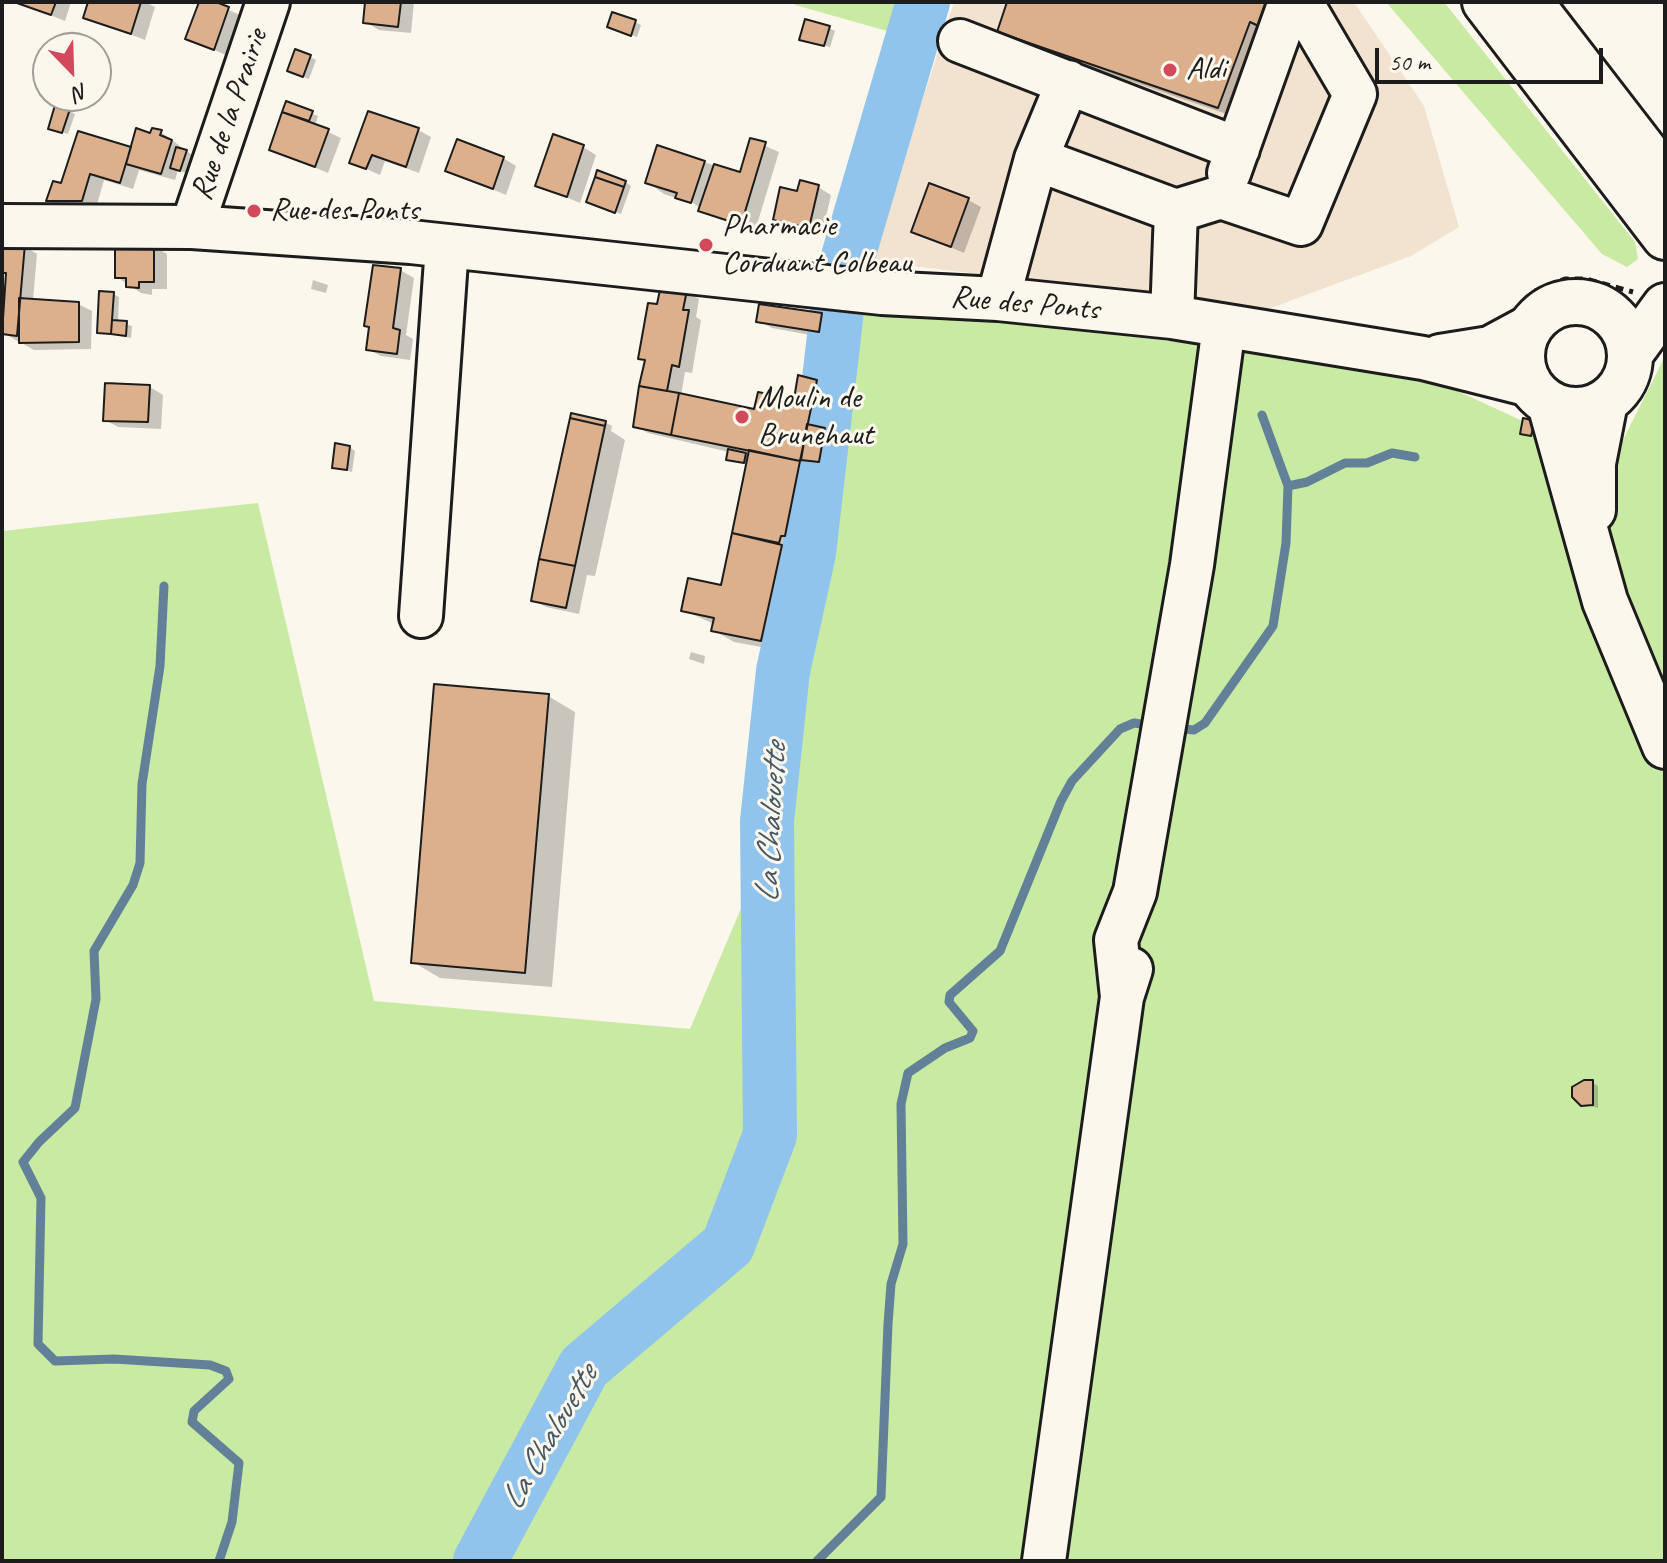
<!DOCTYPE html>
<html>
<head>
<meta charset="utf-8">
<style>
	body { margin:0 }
	#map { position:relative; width:1667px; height:1563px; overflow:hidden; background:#fbf7ec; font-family:Caveat,sans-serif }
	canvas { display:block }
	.frame { position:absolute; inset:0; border:4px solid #1c1c1c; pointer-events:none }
	.north { position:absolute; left:32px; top:32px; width:80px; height:80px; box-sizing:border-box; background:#fbf7ec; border:2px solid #a29f99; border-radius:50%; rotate:157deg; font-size:22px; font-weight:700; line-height:32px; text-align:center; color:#1c1c1c }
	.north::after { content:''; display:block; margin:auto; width:28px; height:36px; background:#d1495b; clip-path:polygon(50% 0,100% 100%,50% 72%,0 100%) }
	.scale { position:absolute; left:1375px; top:48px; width:228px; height:36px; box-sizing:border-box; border:4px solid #1c1c1c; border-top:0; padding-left:10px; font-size:24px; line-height:28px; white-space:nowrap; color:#1c1c1c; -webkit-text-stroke:6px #fbf7ec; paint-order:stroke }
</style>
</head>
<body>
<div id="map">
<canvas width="1667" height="1563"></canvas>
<div class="frame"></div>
<div class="north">N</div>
<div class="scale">50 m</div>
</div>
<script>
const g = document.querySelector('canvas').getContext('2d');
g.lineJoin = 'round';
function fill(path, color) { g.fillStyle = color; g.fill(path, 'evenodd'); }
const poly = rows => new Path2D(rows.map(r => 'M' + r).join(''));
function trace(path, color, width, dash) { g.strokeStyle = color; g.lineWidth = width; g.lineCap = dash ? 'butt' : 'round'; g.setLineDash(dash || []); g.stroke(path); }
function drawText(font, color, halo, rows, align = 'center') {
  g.font = font + ' Caveat,sans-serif'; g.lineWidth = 6; g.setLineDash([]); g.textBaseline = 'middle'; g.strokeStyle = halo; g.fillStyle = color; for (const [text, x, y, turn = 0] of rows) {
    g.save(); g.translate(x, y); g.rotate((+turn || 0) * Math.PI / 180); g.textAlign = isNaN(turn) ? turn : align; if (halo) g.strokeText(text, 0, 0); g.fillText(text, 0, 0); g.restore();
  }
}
const built = poly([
	[954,2,1354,2,1424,106,1459,227,1411,256,1268,309,871,261]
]);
const green = poly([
	[796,2,940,2,930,43,795,5],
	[1386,2,1444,2,1635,242,1638,259,1627,267,1602,254],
	[863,308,1403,366,1612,462,1665,356,1665,1561,2,1561,2,531,258,503,374,1001,690,1029,764,854]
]);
const shadow = poly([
	[17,2,71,2,65,21],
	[90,2,145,2,155,7,145,40,85,17],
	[201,2,211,2,242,16,228,56,187,38],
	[367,2,414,2,411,33,379,30,365,22],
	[1009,2,1267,2,1238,118,1020,43,999,31],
	[635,22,641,25,637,37,616,30],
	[829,28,835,31,830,47,802,39],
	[310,57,316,60,309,79,295,74],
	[287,104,318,116,315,126,341,138,328,173,271,149],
	[69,111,75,114,68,134,56,131],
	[418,130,431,137,419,173,385,161,380,175,351,162],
	[161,132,192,155,186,173,178,170,175,180,139,170,133,189,104,180,96,208,61,208,49,200,63,186],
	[752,140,779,152,755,231,714,217,684,197,682,200,664,194,647,182,704,162,741,175],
	[583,147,596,155,580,203,537,185],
	[503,158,516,166,506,195,447,170],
	[625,182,631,186,621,214,594,204],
	[818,187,831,195,822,234,788,226,775,219,798,193],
	[968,200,981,207,964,253,913,231],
	[24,246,37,254,33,300,78,304,92,311,91,349,34,350,3,333,8,274,2,264],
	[154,246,167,254,167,289,152,289,152,295,141,293,117,277],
	[400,270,414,278,406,335,413,339,410,360,381,356,368,349,371,328],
	[313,280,328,285,326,293,311,289],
	[686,292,699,299,696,317,701,320,692,373,685,372,681,396,756,412,795,402,816,382,836,394,824,464,806,546,801,546,782,651,734,642,713,630,714,624,683,610,722,587,748,465,728,459,729,452,648,433,635,426,647,361,640,358,658,307],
	[113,294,119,297,118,322,132,326,131,338,99,332],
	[761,306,822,315,835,323,832,339,772,328,759,321],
	[150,387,163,395,161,429,118,427,105,420],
	[606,423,612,426,611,431,625,440,595,576,587,575,579,614,546,607,533,600],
	[1534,423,1537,438,1522,433],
	[349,447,355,451,352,472,335,467],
	[691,652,705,656,704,664,689,659],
	[548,696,575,712,552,987,440,978,413,962],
	[1592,1082,1598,1086,1598,1108,1583,1104]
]);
const stream = poly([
	[1288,486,1307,482,1345,463,1367,463,1392,453,1415,457],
	[164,586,160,666,142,784,140,863,133,885,94,951,96,999,75,1108,39,1142,23,1162,41,1198,38,1344,55,1361,114,1359,210,1365,226,1371,229,1379,194,1411,192,1422,239,1463,232,1522,219,1561],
	[1174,728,1194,730,1205,723,1273,626,1286,543,1288,486,1262,415],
	[817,1561,881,1497,888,1324,891,1284,903,1244,901,1104,908,1073,945,1048,970,1038,973,1031,949,1002,950,995,1000,951,1061,801,1072,781,1120,729,1134,723,1155,726]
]);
const river = poly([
	[480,1561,584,1367,728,1245,770,1135,767,821,783,671,809,553,840,284,923,2]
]);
const building = poly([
	[14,2,56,2,51,15,14,2],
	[88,2,141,2,131,34,83,18,88,2],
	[199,2,216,2,229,7,214,50,185,39,199,2],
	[365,2,401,2,398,27,363,23,365,2],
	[1007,2,1271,2,1265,29,1250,22,1218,108,997,32,1007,2],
	[612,12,636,20,631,36,607,27,612,12],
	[805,19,830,26,824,46,799,40,805,19],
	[295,49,311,55,303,77,287,71,295,49],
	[286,101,313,111,309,121,282,112,286,101],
	[55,105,70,109,62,133,48,129,55,105],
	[368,111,419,128,406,167,372,155,366,169,349,163,368,111],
	[282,112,329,129,315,167,269,150,282,112],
	[136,128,150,133,152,128,162,130,160,135,172,140,161,174,126,164,136,128],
	[78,131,131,147,120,183,90,174,82,201,46,201,53,181,61,183,78,131],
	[553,134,584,145,567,197,535,186,553,134],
	[750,138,766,142,741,225,698,211,714,164,740,172,750,138],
	[457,139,504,157,493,189,445,171,457,139],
	[657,145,705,161,691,203,675,198,677,193,645,183,657,145],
	[176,147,187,150,180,171,170,168,176,147],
	[597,170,626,181,624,187,595,177,597,170],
	[595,177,624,187,615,213,586,202,595,177],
	[800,180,819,185,809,228,773,220,780,187,797,191,800,180],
	[929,183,969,198,951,247,911,232,929,183],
	[2,243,25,244,17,336,2,334,6,273,2,273,2,243],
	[115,244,154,244,154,282,139,282,139,288,126,287,126,278,115,278,115,244],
	[373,265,401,268,393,328,400,330,397,354,366,350,369,327,364,326,373,265],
	[661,285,687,290,683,310,689,310,679,367,672,365,667,391,639,386,645,360,638,359,648,303,657,304,661,285],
	[99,291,114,292,111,334,97,333,99,291],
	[19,298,79,302,79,342,19,343,19,298],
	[759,304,822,313,819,332,756,322,759,304],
	[112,320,127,321,126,336,111,334,112,320],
	[798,375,817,380,800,461,671,435,679,393,754,409,758,392,794,399,798,375],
	[105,383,150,385,148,422,103,421,105,383],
	[639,386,679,393,671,435,633,427,639,386],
	[571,413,606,421,605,426,570,418,571,413],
	[570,418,605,426,575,566,539,559,570,418],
	[1523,418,1535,421,1531,436,1520,434,1523,418],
	[807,424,825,428,819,462,801,460,807,424],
	[335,443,350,446,347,470,332,468,335,443],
	[728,449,746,453,744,463,726,460,728,449],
	[749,450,800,461,785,536,781,536,779,543,732,533,749,450],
	[732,533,782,545,761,641,711,631,714,618,681,611,688,578,721,585,732,533],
	[539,559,575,566,566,608,531,601,539,559],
	[434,684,549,694,525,973,411,963,434,684],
	[1584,1080,1593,1080,1593,1105,1581,1106,1572,1097,1572,1087,1584,1080]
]);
const path = poly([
	[1535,291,1565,279,1586,279,1633,292]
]);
const minor = poly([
	[960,41,1238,149],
	[1036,159,1176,211,1221,197,1301,224,1355,94,1301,2],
	[1229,173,1290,2],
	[2,226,192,227,411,242,882,293,998,299,1172,317,1423,358,1530,385],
	[192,227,268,2],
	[998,299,1036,159,1068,82],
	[1172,317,1176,211],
	[1440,356,1490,348,1529,327],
	[421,616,447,246],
	[1122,997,1116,940,1135,892,1192,565,1224,326],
	[1044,1561,1122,997,1131,969]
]);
const major = poly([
	[1485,2,1665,237],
	[1530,2,1665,177],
	'1522 356a54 54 0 1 1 108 0a54 54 0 1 1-108 0Z',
	[1630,354,1665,306],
	[1550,404,1605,601,1665,746],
	[1593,510,1593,463,1605,402]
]);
const markers = [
	[1170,70,8,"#d1495b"],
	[254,211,8,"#d1495b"],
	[706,245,8,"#d1495b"],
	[742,417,8,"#d1495b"]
];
const poiNames = [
	["Aldi",1186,70],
	["Rue des Ponts",270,211],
	["Pharmacie",722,227],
	["Corduant Colbeau",722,264],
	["Moulin de",758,399],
	["Brunehaut",758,436]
];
const streetNames = [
	["Rue de la Prairie",230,115,-71],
	["Rue des Ponts",1025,304,5]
];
const waterNames = [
	["La Chalouette",772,823,-87],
	["La Chalouette",550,1438,-60]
];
fill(built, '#f2e2d0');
fill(green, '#c8eaa3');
fill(shadow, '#0003');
trace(stream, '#628199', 9);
trace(river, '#90c4ed', 54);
fill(building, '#dcb08d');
trace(building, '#1c1c1c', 2);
trace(minor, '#1c1c1c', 48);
trace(major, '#1c1c1c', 50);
trace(path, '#1c1c1c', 5, [8, 6]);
trace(minor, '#fbf7ec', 42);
trace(major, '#fbf7ec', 44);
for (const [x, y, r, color] of markers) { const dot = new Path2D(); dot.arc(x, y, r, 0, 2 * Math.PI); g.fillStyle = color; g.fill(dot); trace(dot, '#fbf7ec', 3); }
drawText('32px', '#1c1c1c', '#fbf7ec', poiNames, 'left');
drawText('32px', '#1c1c1c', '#fbf7ec', streetNames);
drawText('italic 34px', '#455765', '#fbf7ec', waterNames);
</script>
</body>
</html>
